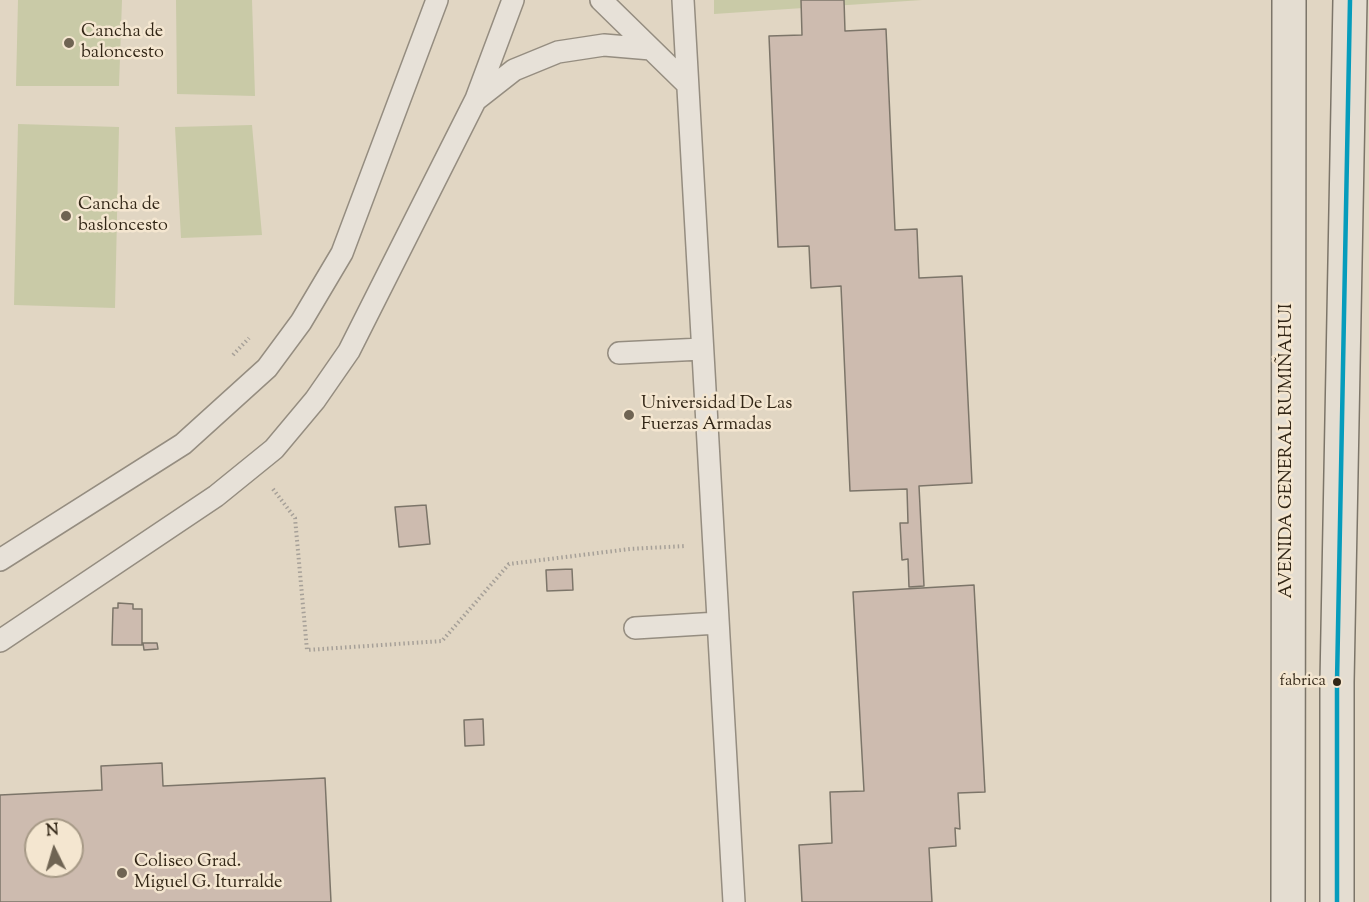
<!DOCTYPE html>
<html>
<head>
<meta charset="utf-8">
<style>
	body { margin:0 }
	#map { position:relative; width:1369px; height:902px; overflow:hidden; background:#e1d6c3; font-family:"Sorts Mill Goudy",serif }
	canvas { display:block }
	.north { position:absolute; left:24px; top:818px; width:60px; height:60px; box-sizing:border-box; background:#f4e6d0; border:2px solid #a69986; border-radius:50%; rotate:355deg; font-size:16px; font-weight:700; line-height:24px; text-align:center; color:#322616 }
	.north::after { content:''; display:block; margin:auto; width:21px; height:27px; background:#6f6453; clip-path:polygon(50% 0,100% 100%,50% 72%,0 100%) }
</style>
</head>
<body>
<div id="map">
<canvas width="1369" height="902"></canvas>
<div class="north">N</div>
</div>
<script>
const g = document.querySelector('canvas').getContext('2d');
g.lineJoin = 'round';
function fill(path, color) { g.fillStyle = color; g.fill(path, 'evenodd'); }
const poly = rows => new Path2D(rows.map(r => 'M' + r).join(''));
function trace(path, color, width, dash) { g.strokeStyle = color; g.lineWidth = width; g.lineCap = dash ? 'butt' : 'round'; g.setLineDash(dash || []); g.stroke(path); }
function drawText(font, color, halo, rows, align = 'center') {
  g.font = font + ' "Sorts Mill Goudy",serif'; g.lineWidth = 5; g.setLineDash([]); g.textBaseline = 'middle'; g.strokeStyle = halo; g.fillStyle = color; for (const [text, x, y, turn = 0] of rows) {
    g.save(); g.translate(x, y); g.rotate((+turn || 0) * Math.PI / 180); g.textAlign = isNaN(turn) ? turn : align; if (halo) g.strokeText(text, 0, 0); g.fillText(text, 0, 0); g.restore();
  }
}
const green = poly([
	[18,0,122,0,119,86,16,86],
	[176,0,252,0,255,96,177,94],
	[714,0,922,0,714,14],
	[18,124,119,127,115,308,14,305],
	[252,125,262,235,181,238,175,127]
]);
const building = poly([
	[801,0,844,0,845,31,886,29,895,230,917,229,919,278,962,276,972,483,919,486,924,586,909,587,908,559,902,560,900,523,908,523,907,489,850,491,841,286,811,288,809,246,778,247,769,36,802,35,801,0],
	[426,505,430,544,399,547,395,507,426,505],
	[572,569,573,590,547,591,546,570,572,569],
	[974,585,985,792,958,793,960,829,955,828,956,846,929,848,932,902,802,902,799,845,832,843,830,792,864,791,853,592,974,585],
	[118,603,133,604,133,609,142,609,142,645,112,645,113,608,118,608,118,603],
	[143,643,157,643,158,649,144,650,143,643],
	[483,719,484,745,465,746,464,720,483,719],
	[162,763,163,786,325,778,331,902,0,902,0,795,102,790,101,766,162,763],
	[36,830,72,830,72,866,36,866,36,830]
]);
const path = poly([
	[233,355,249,338],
	[273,489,295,518,307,650,442,641,509,564,630,549,685,546]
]);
const service = poly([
	[601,0,687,84],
	[683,0,734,902],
	[477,99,514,70,558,52,604,45,651,49],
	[619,353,702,349],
	[0,560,183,444,267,368,301,322,342,253,437,0],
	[635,628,718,623],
	[0,641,216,496,274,449,315,400,349,351,476,99,513,0]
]);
const trunk = poly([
	[1288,902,1289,0],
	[1337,902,1337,682,1350,0]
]);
const bus1 = poly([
	[1337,902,1337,682,1350,0]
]);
const markers = [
	[69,43,6,"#6f6453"],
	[66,216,6,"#6f6453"],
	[629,415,6,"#6f6453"],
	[1337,682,5,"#322616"],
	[122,873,6,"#6f6453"]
];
const busNames = [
	["fabrica",1326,682]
];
const poiNames = [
	["Cancha de",81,33],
	["baloncesto",81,54],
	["Cancha de",78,206],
	["basloncesto",78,227],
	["Universidad De Las",641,405],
	["Fuerzas Armadas",641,426],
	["Coliseo Grad.",134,863],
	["Miguel G. Iturralde",134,884]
];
const streetNames = [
	["AVENIDA GENERAL RUMIÑAHUI",1288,451,-90]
];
fill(green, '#c9caa7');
fill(building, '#cdbbaf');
trace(building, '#7c7569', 1.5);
trace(service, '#958d80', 24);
trace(trunk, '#7c7569', 36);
trace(path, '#a6a098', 4, [1.5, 3]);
trace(service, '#e7e1d8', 21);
trace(trunk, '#e4ddd1', 33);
trace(bus1, '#059cbc', 4.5);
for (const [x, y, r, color] of markers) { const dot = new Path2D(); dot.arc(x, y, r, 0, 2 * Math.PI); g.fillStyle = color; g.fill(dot); trace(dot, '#f4e6d0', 2); }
drawText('16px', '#322616', '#f4e6d0', busNames, 'right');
drawText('18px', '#322616', '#f4e6d0', poiNames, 'left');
drawText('18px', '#322616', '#f4e6d0', streetNames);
</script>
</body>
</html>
